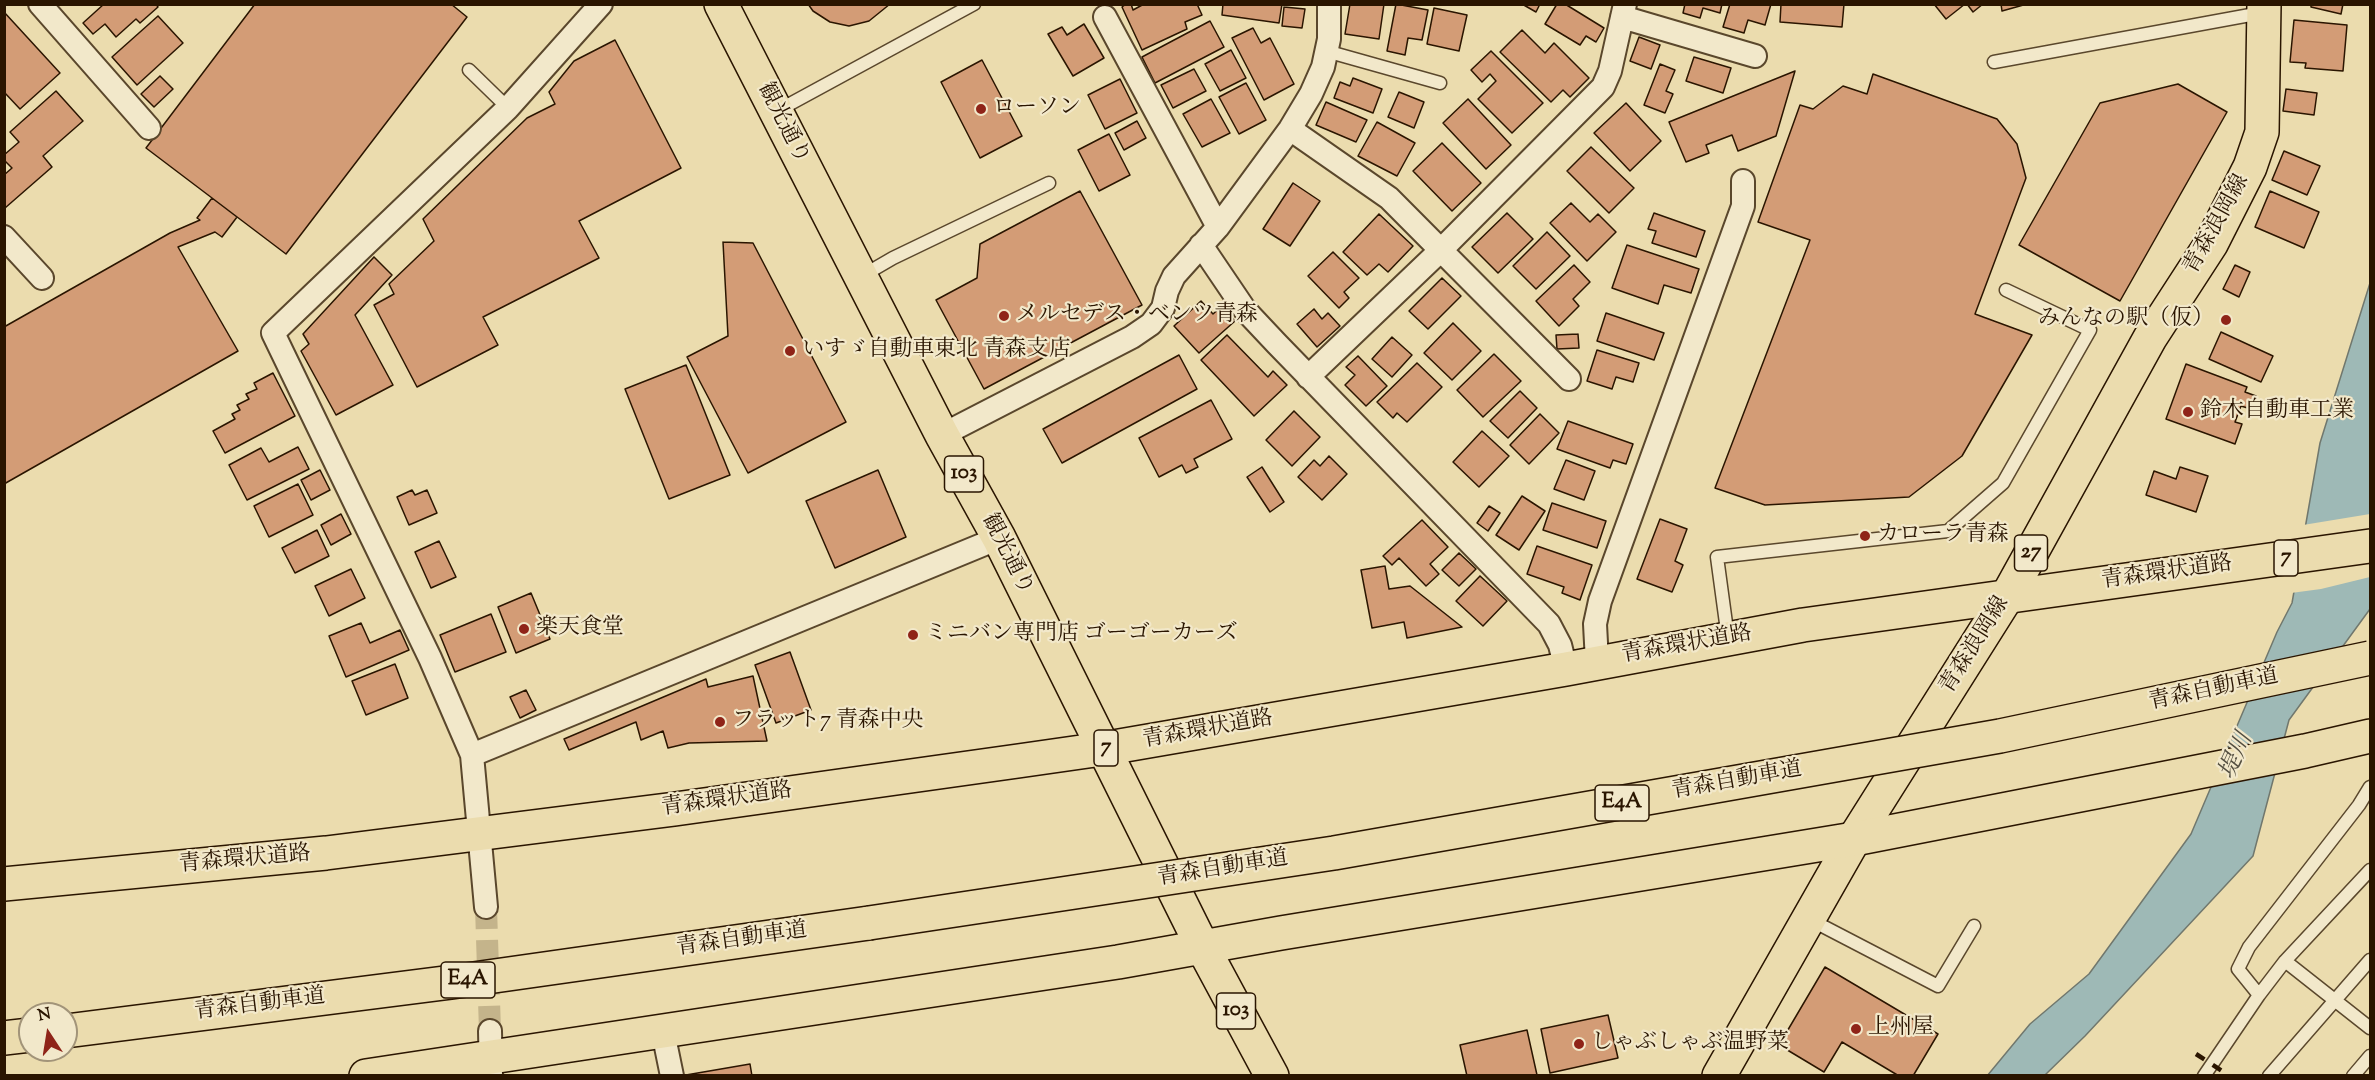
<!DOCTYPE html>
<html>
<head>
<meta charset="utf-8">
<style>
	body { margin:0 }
	#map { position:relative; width:2375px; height:1080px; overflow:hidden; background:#ebdcae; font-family:"Sorts Mill Goudy",serif }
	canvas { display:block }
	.frame { position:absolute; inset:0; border:6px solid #2a1500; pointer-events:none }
	.north { position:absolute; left:18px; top:1002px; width:60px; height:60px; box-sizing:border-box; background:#f2e8ca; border:2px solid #a29479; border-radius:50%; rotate:348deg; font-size:16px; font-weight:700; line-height:24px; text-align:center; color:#2a1500 }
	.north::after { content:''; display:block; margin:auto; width:21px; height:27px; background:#8f2418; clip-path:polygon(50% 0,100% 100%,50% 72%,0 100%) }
</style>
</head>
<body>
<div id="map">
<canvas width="2375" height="1080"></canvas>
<div class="frame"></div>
<div class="north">N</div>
</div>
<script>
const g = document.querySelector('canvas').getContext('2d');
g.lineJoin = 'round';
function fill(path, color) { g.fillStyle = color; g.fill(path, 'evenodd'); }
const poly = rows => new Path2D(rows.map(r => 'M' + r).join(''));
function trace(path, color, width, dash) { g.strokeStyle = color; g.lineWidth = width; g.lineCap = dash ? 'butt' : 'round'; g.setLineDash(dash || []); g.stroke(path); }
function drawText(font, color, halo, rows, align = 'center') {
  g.font = font + ' "Sorts Mill Goudy","Noto Serif JP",serif'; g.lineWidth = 4.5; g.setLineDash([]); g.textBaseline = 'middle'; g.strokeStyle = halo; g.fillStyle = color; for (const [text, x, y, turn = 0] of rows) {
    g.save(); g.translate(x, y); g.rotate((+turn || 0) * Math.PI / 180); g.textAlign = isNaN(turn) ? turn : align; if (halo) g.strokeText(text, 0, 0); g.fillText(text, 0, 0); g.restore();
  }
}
const water = poly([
	[2370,283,2370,609,2289,720,2253,856,2085,1036,2045,1075,1987,1076,2030,1024,2089,974,2191,834,2277,632,2292,603,2320,443,2370,283]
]);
const pier = poly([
	[2370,514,2370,577,2321,589,2291,593,2303,525]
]);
const building = poly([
	[104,4,156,4,158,7,140,23,136,19,116,37,105,24,93,34,83,23,104,4],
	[255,4,451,4,467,17,286,254,146,148,255,4],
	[808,4,890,4,869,21,849,26,830,22,813,11,808,4],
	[1126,4,1131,4,1133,10,1144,4,1197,4,1202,15,1185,22,1187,29,1142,50,1122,7,1126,4],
	[1223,4,1282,4,1279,23,1222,15,1223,4],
	[1350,4,1384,4,1379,39,1345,34,1350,4],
	[1396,4,1428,10,1422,40,1408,38,1405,55,1387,51,1396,4],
	[1522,4,1540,4,1536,12,1522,4],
	[1557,4,1565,4,1604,28,1596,42,1586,36,1580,45,1545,24,1557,4],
	[1685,4,1722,4,1720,13,1703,8,1700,18,1683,13,1685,4],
	[1730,4,1771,4,1765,25,1748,20,1744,33,1723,27,1730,4],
	[1781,4,1844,4,1842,27,1780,22,1781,4],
	[1934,4,1965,4,1946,19,1934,4],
	[1967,4,1983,4,1973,12,1967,4],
	[2001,4,2027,4,2002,11,2001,4],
	[2311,4,2343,4,2341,14,2311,7,2311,4],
	[1284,7,1305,9,1302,28,1282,26,1284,7],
	[1434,8,1467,15,1459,51,1427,44,1434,8],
	[4,12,60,73,20,109,4,92,4,12],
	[158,16,183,43,137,85,112,57,158,16],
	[2294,20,2347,25,2343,71,2305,68,2306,63,2290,62,2294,20],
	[1210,21,1224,47,1155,83,1142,57,1210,21],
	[1084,24,1104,58,1073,76,1048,34,1062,27,1067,35,1084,24],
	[1253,28,1261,43,1270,38,1294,84,1264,100,1232,38,1253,28],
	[1522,30,1545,53,1554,43,1589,78,1570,97,1563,90,1551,102,1500,52,1522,30],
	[1639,37,1660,45,1651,69,1630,61,1639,37],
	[615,40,681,168,579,221,599,258,483,317,498,345,417,387,374,305,394,294,389,284,434,241,423,219,527,118,555,104,549,92,574,61,615,40],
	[1231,50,1246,78,1220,91,1205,64,1231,50],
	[1491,51,1543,103,1512,133,1478,99,1496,81,1490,74,1482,82,1471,70,1491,51],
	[1694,57,1731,68,1723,93,1686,81,1694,57],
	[982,60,1022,136,980,158,941,82,982,60],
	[1660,64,1675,70,1666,91,1673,94,1665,113,1644,105,1660,64],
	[1194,69,1206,91,1173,108,1161,85,1194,69],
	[1795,71,1776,136,1738,151,1732,135,1706,145,1709,153,1686,162,1669,122,1795,71],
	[1873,74,1997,119,2017,144,2026,178,1975,314,2032,335,1962,456,1909,497,1765,505,1715,488,1810,240,1758,222,1800,105,1813,109,1843,86,1867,94,1873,74],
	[160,76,173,89,154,107,141,94,160,76],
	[1353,78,1382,89,1373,113,1334,98,1340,82,1350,86,1353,78],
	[1120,79,1137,113,1105,129,1088,95,1120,79],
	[1246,83,1266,120,1239,134,1219,97,1246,83],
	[2178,84,2227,112,2120,301,2019,245,2100,103,2178,84],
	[2286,89,2317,93,2314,115,2283,111,2286,89],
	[56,91,83,121,43,156,52,167,5,208,4,175,12,168,4,160,4,155,19,142,10,132,56,91],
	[1399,92,1424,102,1414,128,1388,117,1399,92],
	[1211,99,1230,133,1202,147,1183,114,1211,99],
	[1468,99,1511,145,1486,169,1443,123,1468,99],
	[1326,102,1367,120,1356,142,1316,125,1326,102],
	[1626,103,1661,141,1630,171,1594,133,1626,103],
	[1137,121,1146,138,1124,150,1115,133,1137,121],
	[1377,122,1415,143,1397,176,1358,156,1377,122],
	[1109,134,1130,175,1099,191,1078,150,1109,134],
	[1442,143,1481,183,1452,211,1413,171,1442,143],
	[1591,147,1634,188,1609,213,1567,171,1591,147],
	[2284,151,2320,166,2307,195,2272,180,2284,151],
	[1293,183,1320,201,1290,246,1263,229,1293,183],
	[1080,191,1142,305,984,389,936,300,977,278,980,244,1080,191],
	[2270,191,2319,212,2304,248,2255,227,2270,191],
	[212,198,237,217,222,237,215,232,178,247,238,351,4,484,4,327,170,233,200,220,197,218,212,198],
	[1571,203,1590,222,1598,214,1616,232,1587,261,1550,223,1571,203],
	[1507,213,1533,239,1498,273,1472,247,1507,213],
	[1654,213,1705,231,1696,257,1652,243,1656,231,1648,229,1654,213],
	[1379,214,1413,246,1388,272,1379,264,1367,275,1343,252,1379,214],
	[1547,232,1570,256,1536,289,1513,266,1547,232],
	[723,242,753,243,846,422,748,473,687,357,728,336,723,242],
	[1627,245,1699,269,1691,293,1664,285,1658,304,1612,288,1627,245],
	[1333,252,1359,278,1344,292,1349,298,1339,308,1308,276,1333,252],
	[374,257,392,275,355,315,393,385,336,415,301,351,309,344,303,334,374,257],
	[1574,265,1590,282,1573,299,1579,306,1559,326,1536,301,1574,265],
	[2235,265,2250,272,2239,297,2223,289,2235,265],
	[1442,278,1461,296,1428,329,1409,311,1442,278],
	[1201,301,1213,314,1222,306,1235,321,1199,353,1174,326,1201,301],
	[1314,309,1322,319,1328,313,1340,326,1317,347,1297,324,1314,309],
	[1606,313,1664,333,1654,360,1597,341,1606,313],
	[1453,323,1481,351,1452,380,1424,353,1453,323],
	[2221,332,2273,356,2261,382,2209,359,2221,332],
	[1578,334,1579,348,1557,349,1556,335,1578,334],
	[1227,335,1268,377,1273,371,1287,385,1254,416,1201,360,1227,335],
	[1392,337,1412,355,1392,377,1372,359,1392,337],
	[1597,350,1639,363,1633,382,1616,377,1612,389,1587,381,1597,350],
	[1494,354,1521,381,1483,417,1457,390,1494,354],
	[1179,355,1197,389,1062,463,1043,429,1179,355],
	[1358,356,1387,386,1366,406,1345,385,1355,375,1346,367,1358,356],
	[1417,363,1442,387,1407,422,1397,413,1393,418,1377,402,1417,363],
	[2186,364,2247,387,2245,392,2256,396,2251,409,2241,406,2235,422,2242,424,2235,444,2166,419,2186,364],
	[686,365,730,475,669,499,625,389,686,365],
	[273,373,295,416,225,453,213,431,235,419,232,414,240,410,237,405,249,399,246,394,257,389,254,383,273,373],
	[1520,391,1537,408,1508,438,1490,421,1520,391],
	[1211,400,1232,439,1194,459,1198,467,1186,473,1182,465,1159,477,1139,438,1211,400],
	[1294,411,1320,437,1292,466,1266,440,1294,411],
	[1540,414,1559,433,1529,464,1510,445,1540,414],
	[1568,421,1633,444,1626,464,1613,460,1610,468,1557,449,1568,421],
	[1482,431,1509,456,1479,487,1453,462,1482,431],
	[298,447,309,469,247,500,229,465,261,448,269,462,298,447],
	[1329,456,1347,474,1322,500,1298,477,1314,460,1320,466,1329,456],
	[1566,460,1595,471,1584,500,1554,489,1566,460],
	[1262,467,1284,502,1270,512,1247,477,1262,467],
	[2180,467,2208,476,2196,512,2146,495,2154,471,2176,479,2180,467],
	[320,470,330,490,311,500,301,480,320,470],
	[878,470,906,537,835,568,806,501,878,470],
	[298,484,313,515,269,537,254,506,298,484],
	[412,490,415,495,427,490,437,513,409,525,397,497,412,490],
	[1522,496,1545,511,1519,550,1496,535,1522,496],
	[1552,503,1606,521,1597,548,1543,530,1552,503],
	[1489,506,1500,513,1488,531,1477,523,1489,506],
	[341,514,351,534,331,545,321,525,341,514],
	[1660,519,1687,529,1675,561,1683,565,1672,592,1637,579,1660,519],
	[1422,520,1448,547,1430,564,1439,574,1426,586,1399,558,1392,565,1383,556,1422,520],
	[317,530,329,556,295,573,282,548,317,530],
	[439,541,456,577,431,588,415,552,439,541],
	[1537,546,1592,565,1580,600,1562,593,1564,587,1527,574,1537,546],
	[1459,553,1476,569,1459,586,1442,570,1459,553],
	[1385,566,1389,589,1410,586,1462,627,1407,638,1404,622,1372,628,1361,570,1385,566],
	[351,569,365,598,329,616,315,586,351,569],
	[1480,576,1507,601,1483,626,1456,601,1480,576],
	[531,593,550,639,516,653,498,607,531,593],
	[491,614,506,652,455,672,440,635,491,614],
	[361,623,370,643,400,630,409,650,346,677,329,636,361,623],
	[790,652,811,710,776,723,755,665,790,652],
	[395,664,408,698,366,715,352,681,395,664],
	[753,676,767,741,689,743,668,748,663,731,641,740,636,722,569,750,564,739,706,679,708,687,753,676],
	[526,690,536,710,520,718,510,697,526,690],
	[1825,967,1938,1034,1913,1076,1899,1076,1842,1042,1824,1072,1779,1045,1825,967],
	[1608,1015,1618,1058,1550,1073,1541,1029,1608,1015],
	[1527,1030,1537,1075,1467,1076,1460,1045,1527,1030],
	[750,1064,752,1076,686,1076,686,1075,750,1064]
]);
const minorTunnel = poly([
	[486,907,490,1031]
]);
const service = poly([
	[1326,51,1440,83],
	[1994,62,2261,13],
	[469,70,508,108],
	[777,111,974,4],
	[862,276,893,258,1049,183],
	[1728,638,1717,557,1948,531,2003,483,2090,330,2006,290],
	[1809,919,1938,986,1974,926],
	[2285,961,2370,1028],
	[2259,995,2238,969,2249,947,2359,805,2370,787],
	[2204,1076,2259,995,2285,961,2370,870],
	[2269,1076,2370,960],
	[2353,1076,2370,1056]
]);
const minor = poly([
	[40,4,149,128],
	[1105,17,1218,227],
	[1622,17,1755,56],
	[1290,129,1389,198,1569,379],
	[4,237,42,278],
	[1201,245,1245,310,1277,344,1549,624,1560,645,1566,669],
	[1308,377,1442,249,1603,87,1610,71,1625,4],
	[942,435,1132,337,1151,324,1163,308,1167,291,1174,276,1218,227,1290,129,1311,94,1323,67,1329,39,1329,4],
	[1597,662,1595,624,1600,601,1743,206,1743,181],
	[472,755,999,538],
	[486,907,472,755,430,658,273,333,508,108,601,4],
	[490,1031,491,1076],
	[663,1032,672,1076]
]);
const primary = poly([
	[1719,1076,1854,839,2008,595,2150,338,2211,244,2250,167,2262,132,2264,4]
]);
const trunk = poly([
	[721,4,942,435,999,538,1202,946,1272,1076],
	[4,884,326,853,675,809,1018,761,1102,749,1566,669,1803,625,2370,546],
	[366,1076,1118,962,1281,933,1854,839,2305,751,2370,736]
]);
const motorway = poly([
	[66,1031,452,982,869,923],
	[4,1038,30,1035]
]);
const rail = poly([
	[2196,1054,2225,1073]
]);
const motorwayBridge = poly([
	[869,923,1334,853,2000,736,2370,658]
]);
const markers = [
	[981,109,6,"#8f2418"],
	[1004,316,6,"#8f2418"],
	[2226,320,6,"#8f2418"],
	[790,351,6,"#8f2418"],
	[2188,412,6,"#8f2418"],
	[1865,536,6,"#8f2418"],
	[524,629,6,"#8f2418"],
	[913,635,6,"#8f2418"],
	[720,722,6,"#8f2418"],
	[1856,1029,6,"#8f2418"],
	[1579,1044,6,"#8f2418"]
];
const shields = [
	[964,474,39],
	[2031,553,33],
	[2286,558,24],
	[1106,748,24],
	[1622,803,54],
	[468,980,54],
	[1236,1011,39]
];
const shieldNames = [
	["103",964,474],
	["27",2031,553],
	["7",2286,558],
	["7",1106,748],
	["E4A",1622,803],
	["E4A",468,980],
	["103",1236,1011]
];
const poiNames = [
	["ローソン",993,109],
	["メルセデス・ベンツ青森",1016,316],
	["みんなの駅（仮）",2214,320,"right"],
	["いすゞ自動車東北 青森支店",802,351],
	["鈴木自動車工業",2200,412],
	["カローラ青森",1877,536],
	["楽天食堂",536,629],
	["ミニバン専門店 ゴーゴーカーズ",925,635],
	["フラット7 青森中央",732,722],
	["上州屋",1868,1029],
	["しゃぶしゃぶ温野菜",1591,1044]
];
const streetNames = [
	["観光通り",782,124,63],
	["青森浪岡線",2218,225,-61],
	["観光通り",1006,555,63],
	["青森環状道路",2167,574,-8],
	["青森環状道路",1687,646,-10],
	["青森浪岡線",1976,646,-58],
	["青森自動車道",2214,691,-12],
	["青森環状道路",1208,731,-10],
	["青森自動車道",1737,782,-10],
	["青森環状道路",727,801,-8],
	["青森環状道路",245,861,-5],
	["青森自動車道",1223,870,-9],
	["青森自動車道",742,941,-8],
	["青森自動車道",260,1006,-7]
];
const waterNames = [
	["堤川",2238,757,-66]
];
fill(water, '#9eb9b6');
trace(water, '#70776d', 1.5);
fill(pier, '#ebdcae');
fill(building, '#d39c76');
trace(building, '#2a1500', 1.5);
trace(minorTunnel, '#c4b48b', 22, [22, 11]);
trace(service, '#5a472c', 15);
trace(minor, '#5a472c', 26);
trace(primary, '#2a1500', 36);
trace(trunk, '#2a1500', 36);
trace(motorway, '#2a1500', 36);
trace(service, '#f2e8ca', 12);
trace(minor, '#f2e8ca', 22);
trace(primary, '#ebdcae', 33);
trace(trunk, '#ebdcae', 33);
trace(motorway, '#ebdcae', 33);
trace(rail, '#2a1500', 4.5, [10, 10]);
trace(motorwayBridge, '#2a1500', 36, []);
trace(motorwayBridge, '#ebdcae', 33);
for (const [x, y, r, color] of markers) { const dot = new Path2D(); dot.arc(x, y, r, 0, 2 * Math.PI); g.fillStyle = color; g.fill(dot); trace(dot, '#f2e8ca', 2); }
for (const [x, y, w] of shields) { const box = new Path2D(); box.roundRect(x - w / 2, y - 18, w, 36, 4.5); g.fillStyle = '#f2e8ca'; g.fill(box); trace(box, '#2a1500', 1.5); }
drawText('bold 21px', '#2a1500', null, shieldNames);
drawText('22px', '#2a1500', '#f2e8ca', poiNames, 'left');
drawText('22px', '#2a1500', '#f2e8ca', streetNames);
drawText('italic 24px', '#534e40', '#f2e8ca', waterNames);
</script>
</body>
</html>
